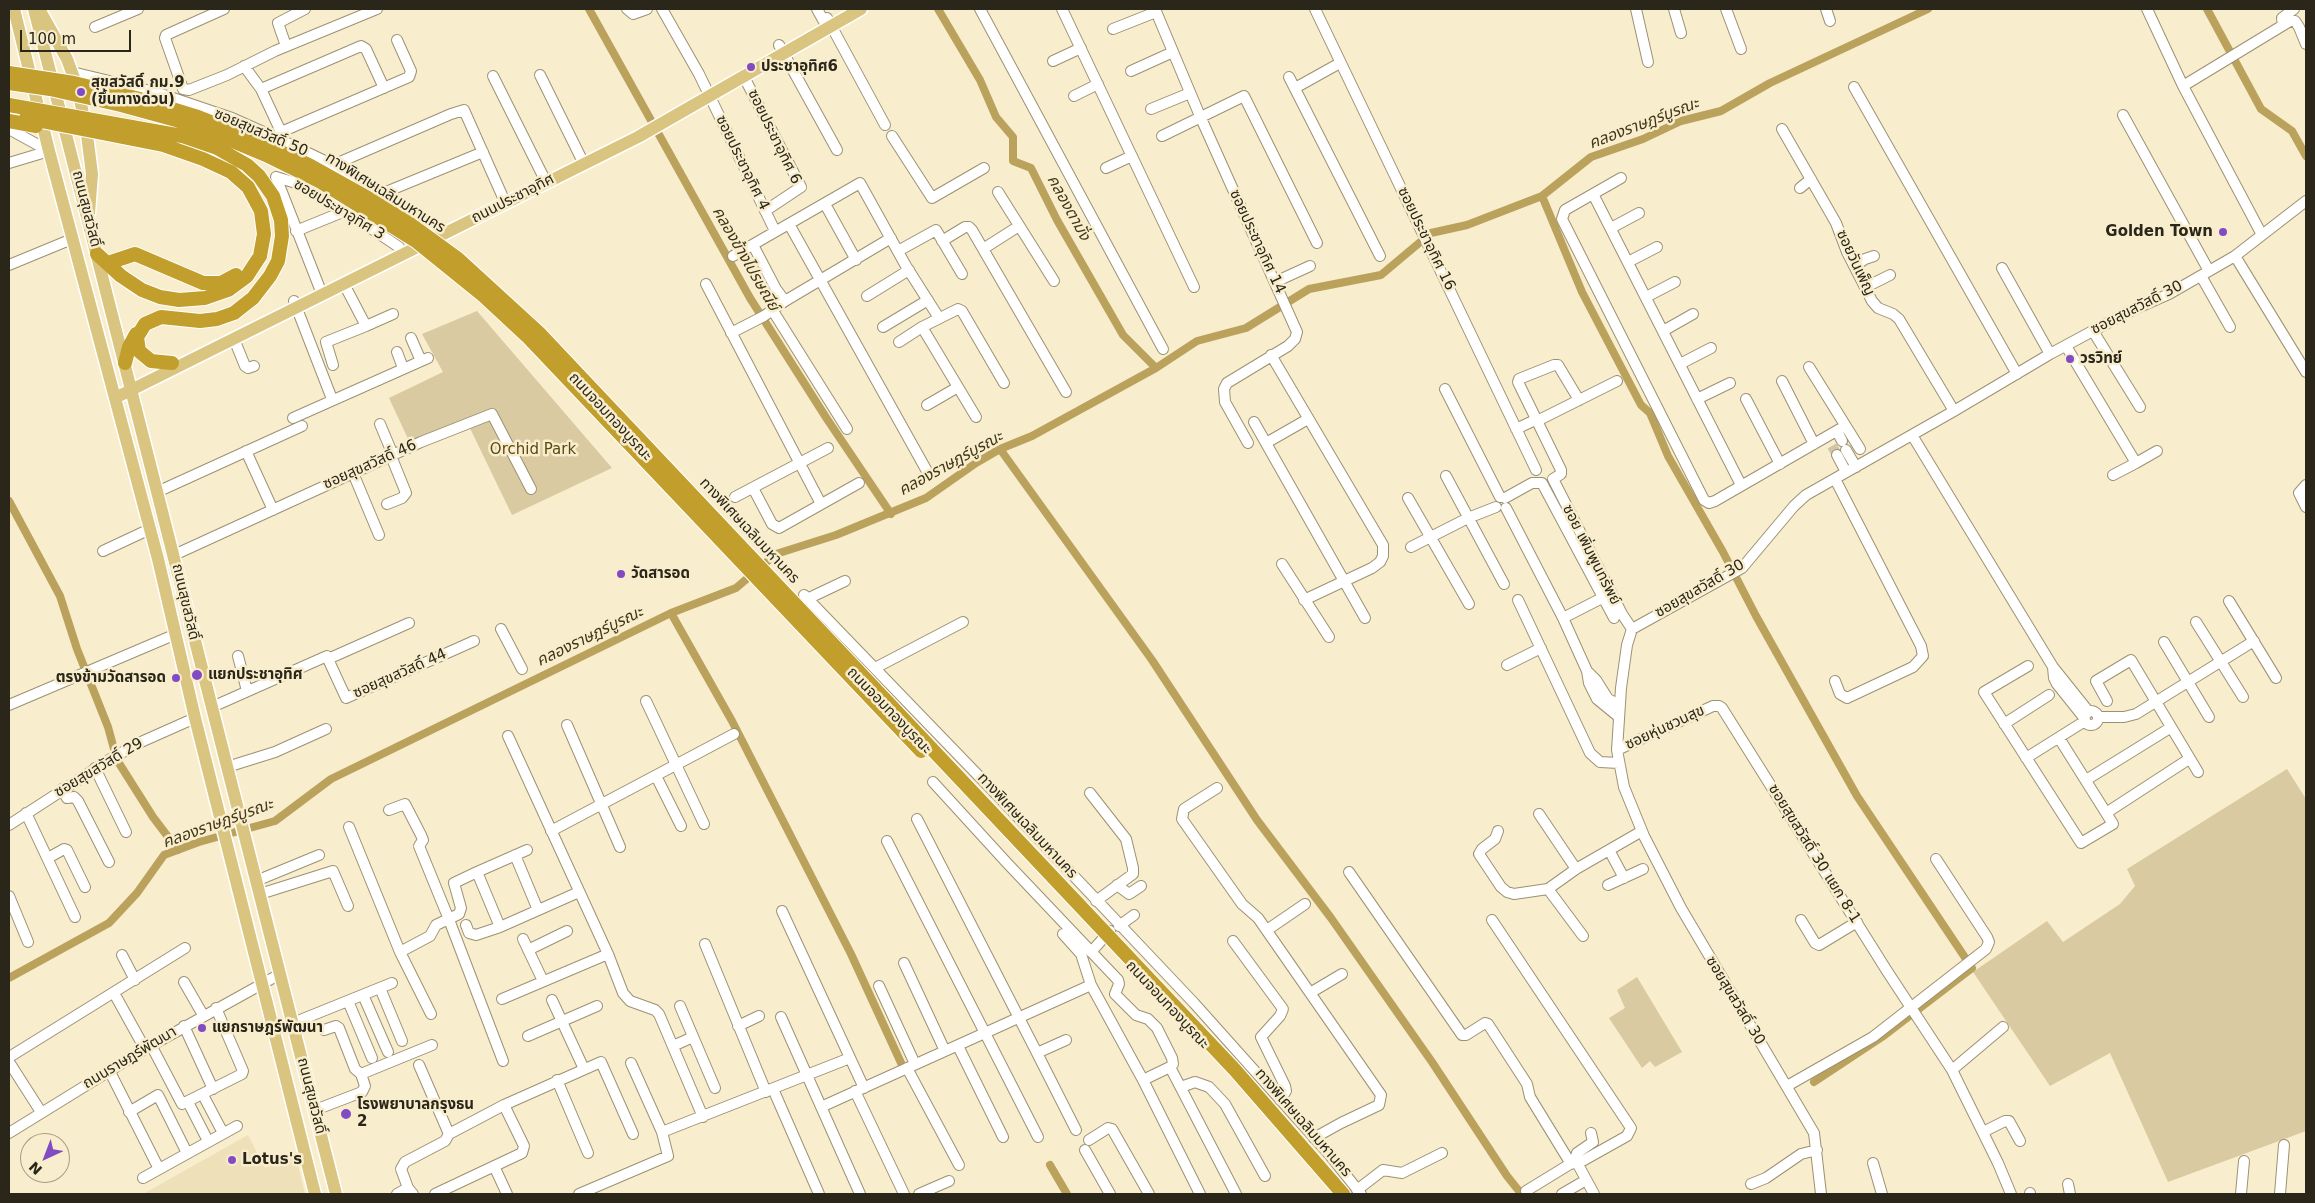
<!DOCTYPE html>
<html>
<head>
<meta charset="utf-8">
<style>
	body { margin:0 }
	#map { position:relative; width:2315px; height:1203px; overflow:hidden; background:#f8edcc; font-family:"DejaVu Sans",sans-serif }
	canvas { display:block }
	.frame { position:absolute; inset:0; border:10px solid #2a261a; pointer-events:none }
	.north { position:absolute; left:20px; top:1133px; width:50px; height:50px; box-sizing:border-box; background:#f8edcc; border:1px solid #a69d85; border-radius:50%; rotate:223deg; font-size:14px; font-weight:700; line-height:20px; text-align:center; color:#2a261a }
	.north::after { content:''; display:block; margin:auto; width:18px; height:22px; background:#814cc3; clip-path:polygon(50% 0,100% 100%,50% 72%,0 100%) }
	.scale { position:absolute; left:20px; top:30px; width:111px; height:22px; box-sizing:border-box; border:2px solid #2a261a; border-top:0; padding-left:6px; font-size:15px; line-height:18px; white-space:nowrap; color:#2a261a; -webkit-text-stroke:4px #f8edcc; paint-order:stroke }
</style>
</head>
<body>
<div id="map">
<canvas width="2315" height="1203"></canvas>
<div class="frame"></div>
<div class="north">N</div>
<div class="scale">100 m</div>
</div>
<script>
const g = document.querySelector('canvas').getContext('2d');
g.lineJoin = 'round';
function fill(path, color) { g.fillStyle = color; g.fill(path, 'evenodd'); }
const poly = rows => new Path2D(rows.map(r => 'M' + r).join(''));
function trace(path, color, width, dash) { g.strokeStyle = color; g.lineWidth = width; g.lineCap = dash ? 'butt' : 'round'; g.setLineDash(dash || []); g.stroke(path); }
function drawText(font, color, halo, rows, align = 'center') {
  g.font = font + ' "DejaVu Sans","Noto Sans Thai",sans-serif'; g.lineWidth = 5; g.setLineDash([]); g.textBaseline = 'middle'; g.strokeStyle = halo; g.fillStyle = color; for (const [text, x, y, turn = 0] of rows) {
    g.save(); g.translate(x, y); g.rotate((+turn || 0) * Math.PI / 180); g.textAlign = isNaN(turn) ? turn : align; if (halo) g.strokeText(text, 0, 0); g.fillText(text, 0, 0); g.restore();
  }
}
const built = poly([
	[248,1135,265,1168,295,1153,305,1194,143,1194]
]);
const green = poly([
	[477,311,612,468,512,515,466,420,410,443,389,398,443,372,422,334],
	[2287,769,2306,799,2306,1131,2168,1182,2110,1053,2050,1086,1973,972,2047,921,2063,942,2120,904,2135,886,2127,869],
	[1637,977,1682,1052,1655,1067,1650,1061,1642,1068,1609,1018,1625,1008,1617,990]
]);
const canal = poly([
	[589,9,750,298,827,419,891,514],
	[938,9,980,80,996,117,1013,137,1013,161,1031,168,1057,220,1123,335,1156,368],
	[2207,9,2261,109,2292,131,2306,156],
	[1542,196,1582,292,1641,405,1650,413,1668,456,1723,552,1756,616,1857,796,1972,968,1882,1037,1814,1082],
	[1000,449,1152,660,1257,820,1331,918,1432,1062,1507,1176,1519,1191],
	[9,501,60,596,77,649,108,727,117,760,153,817,178,850],
	[671,613,732,721,851,954,902,1065],
	[9,978,109,923,137,893,164,855,199,842,275,821,331,779,671,613,736,588,776,554,836,535,926,498,976,463,1000,449,1032,436,1156,368,1197,341,1246,328,1309,289,1381,275,1431,233,1467,225,1542,196,1591,157,1643,139,1681,121,1721,111,1770,83,1928,9],
	[1050,1165,1067,1194]
]);
const minorTunnel = poly([
	[1832,446,1837,455]
]);
const minor = poly([
	[224,9,166,35,165,38,183,89,189,90,227,75,275,51,377,9],
	[627,9,633,14,647,9],
	[662,9,699,74,775,231],
	[817,9,827,27],
	[980,9,1163,349],
	[1062,9,1194,287],
	[1155,9,1200,116,1297,332,1295,339,1288,346,1227,383,1224,389,1225,402,1248,443],
	[1315,9,1536,470],
	[1636,9,1648,62],
	[1674,9,1681,33],
	[1726,9,1741,49],
	[1826,9,1830,21],
	[2147,9,2183,86,2262,235],
	[827,18,885,125],
	[2283,25,2282,18,2294,9],
	[95,27,138,9],
	[1113,29,1156,12],
	[779,45,837,150],
	[286,46,278,23,305,9],
	[1053,61,1081,48],
	[244,66,261,89,281,132],
	[1131,71,1173,52],
	[72,72,155,92,232,118,277,138,333,165,436,229],
	[540,75,584,164],
	[743,75,801,187,765,211],
	[493,76,546,182],
	[1289,77,1380,256],
	[2183,86,2290,21,2295,21,2299,27,2306,44],
	[1854,87,2017,374],
	[1295,88,1340,63],
	[261,89,361,46,366,49,384,88],
	[1074,96,1098,84],
	[1151,109,1190,93],
	[2123,115,2209,271],
	[9,129,49,151],
	[1782,129,1836,223,1847,252,1872,301,1878,308,1893,314,1899,319,1954,411],
	[892,136,932,198,984,168],
	[1162,136,1244,96,1317,243],
	[277,138,281,132,409,77,411,71,397,40],
	[9,163,49,151],
	[333,165,451,114,464,110,505,202],
	[1106,168,1132,156],
	[276,177,296,183,345,211,399,247],
	[276,177,322,294],
	[1621,178,1565,210,1562,219,1704,500,1709,503,1715,501,1845,426],
	[1800,188,1811,179],
	[998,192,1054,281],
	[381,194,483,152],
	[1593,194,1741,485],
	[825,204,856,260],
	[789,224,928,473],
	[1611,228,1639,213],
	[296,231,345,211],
	[942,241,965,227,969,227,972,230,1066,392],
	[753,245,776,289,785,301],
	[983,249,1019,226],
	[898,251,936,230,962,274],
	[733,256,860,183,906,266,939,318],
	[2235,256,2306,372],
	[1628,262,1657,247],
	[9,265,72,239],
	[1855,266,1865,259,1874,256],
	[2002,268,2050,354],
	[2201,276,2230,327],
	[1275,282,1310,266],
	[344,284,366,326,393,314],
	[706,284,821,504],
	[1866,287,1890,275],
	[867,296,909,270],
	[1646,297,1675,282],
	[294,301,332,399],
	[773,311,847,429],
	[883,327,928,300],
	[922,327,958,387,927,405],
	[1663,331,1693,314],
	[2093,331,2140,407],
	[731,333,764,316,785,301,891,238],
	[411,338,421,361],
	[234,339,245,366,248,368,254,366],
	[899,342,922,327,958,309,962,311,1004,383],
	[2066,346,2136,463,2157,451],
	[397,352,403,368],
	[1271,355,1383,545,1383,556,1380,562,1372,568,1304,600],
	[1680,364,1711,348],
	[333,365,326,342,366,326],
	[1809,367,1860,449],
	[1782,381,1814,444],
	[958,387,976,417],
	[1445,389,1500,497],
	[1697,399,1730,383],
	[1746,399,1780,464],
	[1579,400,1558,365,1554,365,1519,379,1518,382,1561,470,1561,474,1553,479,1622,614,1632,629],
	[293,418,428,358],
	[1537,421,1617,381],
	[1254,422,1365,618],
	[380,424,393,455],
	[1516,429,1533,421],
	[1837,431,1842,441],
	[1912,435,2053,667,2089,712],
	[1266,443,1308,419],
	[1846,450,1856,467],
	[246,451,273,510],
	[1837,455,1846,472],
	[353,473,379,535],
	[2113,475,2136,463],
	[1446,476,1504,584],
	[1835,479,1921,646,1923,656,1913,667,1847,698,1840,694,1835,681],
	[2306,485,2299,493,2306,507],
	[753,488,772,524,779,528,859,483],
	[157,492,302,426],
	[735,497,828,448],
	[1408,498,1469,604],
	[1505,498,1532,483,1542,483,1614,618],
	[387,504,402,498,406,493,391,456],
	[1506,508,1563,618,1587,671],
	[1411,547,1468,518,1496,507],
	[103,551,150,529],
	[174,555,421,442,492,414,531,489],
	[1282,564,1329,637],
	[804,595,1000,798,1194,1003,1329,1154,1361,1194],
	[807,599,845,581],
	[1518,600,1590,753,1600,762,1619,763],
	[2229,601,2276,678],
	[1563,618,1604,597],
	[2196,622,2243,697],
	[501,629,522,669],
	[2164,642,2209,717],
	[238,656,247,691],
	[328,659,346,698,474,641],
	[328,659,409,623],
	[1507,665,1541,648],
	[2028,666,1984,692,2081,843,2113,824,2059,738],
	[2053,667,2054,678,2057,684,2085,719],
	[875,668,963,622],
	[646,701,704,824],
	[2107,701,2096,681,2131,660,2198,772],
	[9,705,176,634],
	[212,707,327,656,328,659],
	'2084 718a7 7 0 1 1 14 0a7 7 0 1 1-14 0Z',
	[1619,717,1597,699,1589,683,1587,671,1596,680,1608,699,1620,705],
	[2098,717,2124,717,2136,714,2254,641],
	[2004,724,2049,695],
	[567,725,620,847],
	[508,736,608,954,623,993,630,1001,655,1010,659,1014,703,1117],
	[1617,750,1713,706,1719,706,1722,708,1887,971,1952,1070,1998,1163,2011,1194],
	[2026,758,2085,721],
	[227,767,275,752,326,729],
	[95,768,126,832],
	[656,776,681,826],
	[2086,780,2170,728],
	[933,782,1007,863,1118,980,1119,984,1115,994,1136,1015,1148,1019,1157,1028,1172,1058,1173,1064,1170,1067],
	[1217,788,1184,809,1182,819,1242,904,1258,918,1381,1095,1379,1105,1341,1123,1314,1138],
	[62,789,67,798,74,797,78,801,109,862],
	[1090,793,1126,839,1133,868,1133,874,1096,901],
	[389,810,405,804,421,835,423,840,419,846,448,917,503,1061],
	[26,813,75,917],
	[2106,813,2189,759],
	[1539,814,1576,869],
	[917,819,1037,1053,1066,1040],
	[9,825,112,758,141,742,195,718],
	[349,827,400,952,431,1014],
	[551,831,734,734],
	[1498,831,1495,839,1482,849,1479,854,1501,887,1507,892,1514,894,1548,889],
	[887,841,1038,1137],
	[1609,850,1624,878],
	[515,855,538,910],
	[48,858,64,849,67,850,85,887],
	[1349,872,1462,1035,1466,1035,1485,1023,1488,1024,1527,1084,1530,1097,1571,1164],
	[256,881,319,855],
	[1117,885,1129,894,1141,886],
	[1608,885,1643,869],
	[260,894,333,871,348,906],
	[9,896,28,942],
	[782,911,864,1088],
	[1492,920,1631,1128,1627,1136,1577,1164],
	[1801,920,1815,943,1819,945,1857,922],
	[466,925,469,933,476,935,500,927,579,892],
	[1119,926,1134,915],
	[500,927,477,872,527,850],
	[1267,930,1305,904],
	[1063,934,1081,954,1091,985,1143,1080,1200,1194],
	[1583,936,1548,889,1576,869,1642,831],
	[523,939,543,981],
	[1233,941,1283,1009,1280,1016,1261,1037,1285,1086,1286,1091,1280,1100],
	[705,944,766,1092],
	[528,950,567,931],
	[400,952,430,936,436,925,459,914,461,908,454,883,477,872],
	[1091,952,1110,931],
	[122,955,135,980],
	[904,963,945,1051],
	[184,982,203,1015],
	[879,986,915,1064],
	[380,988,402,1041],
	[114,993,145,1049],
	[1310,993,1342,974],
	[363,995,388,1052],
	[502,999,608,954],
	[552,1000,584,1069],
	[348,1001,372,1058],
	[680,1006,715,1088],
	[781,1017,860,1194],
	[293,1023,392,983],
	[184,1026,213,1089],
	[738,1026,759,1016],
	[324,1030,336,1026,339,1028,355,1069,361,1074],
	[528,1036,597,1006],
	[151,1045,182,1104,242,1074,243,1071,216,1008],
	[673,1046,693,1037],
	[958,1046,1003,1137],
	[1037,1053,1076,1130],
	[11,1056,185,948],
	[9,1062,41,1112],
	[419,1065,449,1134],
	[907,1068,959,1165],
	[109,1070,159,1169],
	[1952,1070,2003,1027],
	[557,1080,588,1153],
	[1143,1080,1170,1067,1236,1194],
	[1787,1086,1873,1037,1986,949,1989,942,1987,937,1936,859],
	[1181,1087,1195,1082,1209,1087,1225,1104,1265,1176],
	[773,1089,819,1194],
	[855,1091,904,1194],
	[203,1095,223,1133],
	[188,1102,208,1141],
	[821,1107,1091,985],
	[315,1110,362,1092,365,1086,361,1074,432,1045],
	[129,1112,158,1095,187,1153],
	[662,1132,850,1058],
	[1983,1132,2005,1121,2009,1121,2020,1141],
	[9,1133,145,1049,280,974],
	[1591,1133,1593,1142,1577,1153,1575,1159,1594,1194],
	[1089,1140,1108,1128,1112,1129,1149,1194],
	[1085,1150,1110,1194],
	[1873,1163,1882,1194],
	[494,1166,507,1194],
	[143,1178,237,1126],
	[1751,1184,1766,1178,1801,1154,1817,1150],
	[2068,1184,2070,1194],
	[1357,1190,1383,1170,1402,1173,1442,1153],
	[1526,1191,1575,1161],
	[2030,1193,2030,1194],
	[397,1194,408,1188],
	[413,1194,408,1188,401,1169,405,1162,445,1141,449,1134,504,1105,601,1062,633,1134],
	[435,1194,522,1153,524,1146,504,1105],
	[579,1194,668,1156,662,1132,631,1063],
	[919,1194,949,1181],
	[1562,1194,1586,1180],
	[1821,1194,1814,1133,1681,908,1644,836,1624,787,1617,750,1621,688,1627,645,1632,629,1742,568,1794,506,1806,495,1954,411,2050,354,2126,313,2169,294,2209,271,2235,256,2306,201],
	[2241,1194,2244,1161],
	[2280,1194,2284,1145]
]);
const major = poly([
	[14,9,49,151,158,559,195,718,315,1194],
	[34,9,336,1194],
	[39,9,67,59,77,86,86,127,92,174,89,213],
	[115,398,638,137,861,9]
]);
const highway = poly([
	[97,254,121,276,142,290,160,297,179,300,205,298,228,290,247,276,260,256],
	[108,263,135,254,203,283,221,283,236,275],
	[125,363,129,347,136,334],
	[172,363,151,361,139,351,137,337,145,324,161,317,200,321,217,319,234,313,253,298]
]);
const highwayBridge = poly([
	[9,73,74,83,136,98,198,117,249,137,309,165,363,195,406,221,458,259,540,334,1235,1070,1343,1194],
	[9,83,50,89,121,105,176,120,228,139,266,155,321,182,416,241,484,296,527,336,921,751],
	[9,105,182,136,217,148,247,165,259,176,273,196,281,220,282,236,278,261,270,276,253,298],
	[26,118,163,145,203,159,231,172,248,187,261,211,264,234,260,256],
	[9,121,36,126]
]);
const markers = [
	[751,67,5,"#814cc3"],
	[81,92,5,"#814cc3"],
	[2223,232,5,"#814cc3"],
	[2070,359,5,"#814cc3"],
	[621,574,5,"#814cc3"],
	[197,675,6,"#814cc3"],
	[176,678,5,"#814cc3"],
	[202,1028,5,"#814cc3"],
	[346,1114,6,"#814cc3"],
	[232,1160,5,"#814cc3"]
];
const poiNames = [
	["ประชาอุทิศ6",761,67],
	["สุขสวัสดิ์ กม.9",91,83],
	["(ขึ้นทางด่วน)",91,100],
	["Golden Town",2213,232,"right"],
	["วรวิทย์",2080,359],
	["วัดสารอด",631,574],
	["แยกประชาอุทิศ",208,675],
	["ตรงข้ามวัดสารอด",166,678,"right"],
	["แยกราษฎร์พัฒนา",212,1028],
	["โรงพยาบาลกรุงธน",357,1105],
	["2",357,1122],
	["Lotus's",242,1160]
];
const streetNames = [
	["ซอยสุขสวัสดิ์ 50",261,133,23],
	["ซอยประชาอุทิศ 6",774,137,64],
	["ซอยประชาอุทิศ 4",742,163,64],
	["ทางพิเศษเฉลิมมหานคร",385,193,32],
	["ถนนประชาอุทิศ",513,199,-27],
	["ถนนสุขสวัสดิ์",86,209,76],
	["ซอยประชาอุทิศ 3",339,210,31],
	["ซอยประชาอุทิศ 16",1426,239,64],
	["ซอยประชาอุทิศ 14",1257,242,65],
	["ซอยวันเพ็ญ",1855,263,65],
	["ซอยสุขสวัสดิ์ 30",2137,308,-27],
	["ถนนจอมทองบูรณะ",610,417,47],
	["ซอยสุขสวัสดิ์ 46",370,465,-24],
	["ทางพิเศษเฉลิมมหานคร",749,531,47],
	["ซอย เพิ่มพูนทรัพย์",1591,555,63],
	["ซอยสุขสวัสดิ์ 30",1700,589,-30],
	["ถนนสุขสวัสดิ์",185,602,77],
	["ซอยสุขสวัสดิ์ 44",400,674,-24],
	["ถนนจอมทองบูรณะ",889,711,46],
	["ซอยหุ่นชวนสุข",1665,728,-25],
	["ซอยสุขสวัสดิ์ 29",99,768,-31],
	["ทางพิเศษเฉลิมมหานคร",1027,826,47],
	["ซอยสุขสวัสดิ์ 30 แยก 8-1",1814,854,58],
	["ซอยสุขสวัสดิ์ 30",1735,1001,59],
	["ถนนจอมทองบูรณะ",1167,1005,47],
	["ถนนราษฎร์พัฒนา",130,1058,-31],
	["ถนนสุขสวัสดิ์",311,1096,76],
	["ทางพิเศษเฉลิมมหานคร",1303,1123,49]
];
const parkNames = [
	["Orchid Park",533,450]
];
const waterNames = [
	["คลองราษฎร์บูรณะ",1644,124,-21],
	["คลองตามั่ง",1068,208,61],
	["คลองข้างไปรษณีย์",745,259,60],
	["คลองราษฎร์บูรณะ",951,464,-29],
	["คลองราษฎร์บูรณะ",590,637,-26],
	["คลองราษฎร์บูรณะ",218,824,-20]
];
fill(built, '#eee0b9');
fill(green, '#d9caa1');
trace(canal, '#baa25d', 8);
trace(minorTunnel, '#cfc5a8', 10, [10, 5]);
trace(minor, '#9c9173', 12);
trace(major, '#fff', 15);
trace(highway, '#fff', 16);
trace(minor, '#fff', 10);
trace(major, '#dac580', 12);
trace(highway, '#c29f2c', 14);
trace(highwayBridge, '#fff', 16, []);
trace(highwayBridge, '#c29f2c', 14);
for (const [x, y, r, color] of markers) { const dot = new Path2D(); dot.arc(x, y, r, 0, 2 * Math.PI); g.fillStyle = color; g.fill(dot); trace(dot, '#f8edcc', 2); }
drawText('bold 15px', '#2a261a', '#f8edcc', poiNames, 'left');
drawText('15px', '#2a261a', '#f8edcc', streetNames);
drawText('15px', '#5a4912', '#f8edcc', parkNames);
drawText('italic 16px', '#413718', '#f8edcc', waterNames);
</script>
</body>
</html>
